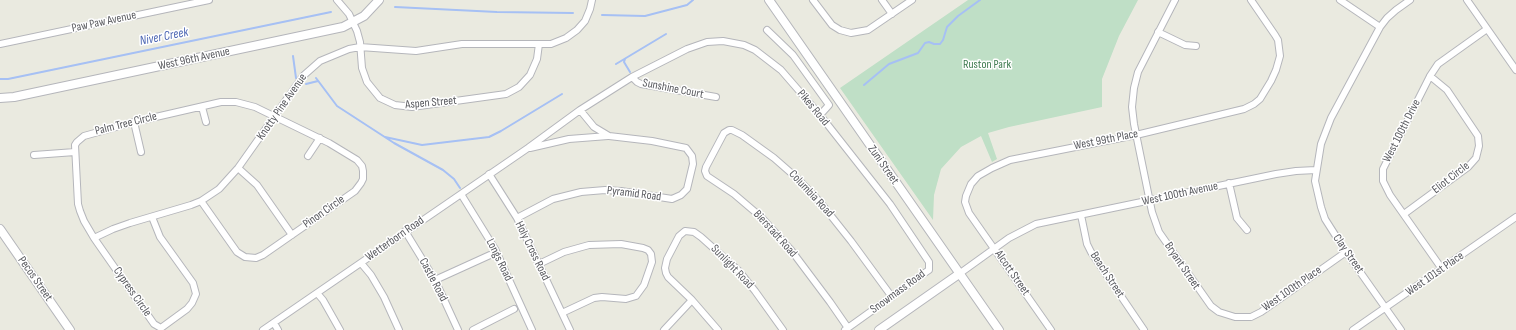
<!DOCTYPE html>
<html>
<head>
<meta charset="utf-8">
<style>
	body { margin:0 }
	canvas { display:block; background:#eaeae0 }
</style>
</head>
<body>
<canvas width="1516" height="330"></canvas>
<script>
const g = document.querySelector('canvas').getContext('2d');
g.lineJoin = 'round';
function fill(path, color) { g.fillStyle = color; g.fill(path, 'evenodd'); }
const poly = rows => new Path2D(rows.map(r => 'M' + r).join(''));
function trace(path, color, width, dash) { g.strokeStyle = color; g.lineWidth = width; g.lineCap = dash ? 'butt' : 'round'; g.setLineDash(dash || []); g.stroke(path); }
function drawText(font, color, halo, rows, align = 'center') {
  g.font = font + ' "Sofia Sans Condensed",sans-serif'; g.lineWidth = 3; g.setLineDash([]); g.textBaseline = 'middle'; g.strokeStyle = halo; g.fillStyle = color; for (const [text, x, y, turn = 0] of rows) {
    g.save(); g.translate(x, y); g.rotate((+turn || 0) * Math.PI / 180); g.textAlign = isNaN(turn) ? turn : align; if (halo) g.strokeText(text, 0, 0); g.fillText(text, 0, 0); g.restore();
  }
}
const green = poly([
	[968,0,1138,0,1119,36,1102,79,1102,107,1009,127,988,133,997,159,992,162,981,136,961,147,941,169,934,195,933,220,840,88]
]);
const stream = poly([
	[395,7,497,12,573,13],
	[602,15,645,16,687,5,693,0],
	[293,56,296,78],
	[625,59,624,62,630,72],
	[616,64,666,34],
	[316,78,337,106,394,143,443,170,454,179,460,188],
	[0,79,8,79,331,12],
	[306,84,318,81],
	[864,85,889,64,918,53,925,43,929,42,934,44,940,44,943,40,947,27,958,16,980,0],
	[385,137,422,145,489,137,501,131,562,94]
]);
const minor = poly([
	[337,0,349,14,357,31,360,42,362,68,367,82,380,98,395,105,412,107,506,94,519,87,530,75,537,59,539,44],
	[813,0,832,25,840,30,851,33,868,30,912,0],
	[882,0,892,14],
	[1175,0,1138,72,1134,88,1132,107,1134,124,1152,212,1159,232,1166,242,1211,306,1219,312,1235,317,1251,317,1261,312,1346,252],
	[1340,0,1380,27],
	[1467,0,1516,70],
	[767,30,793,55,829,105,820,115],
	[1158,32,1185,45,1196,46],
	[0,44,209,0],
	[632,77,637,82,641,84,716,97],
	[202,107,206,122],
	[134,122,141,152],
	[530,148,569,139,608,136],
	[34,155,75,152],
	[308,156,320,138],
	[238,168,257,185,292,235],
	[489,174,517,218,570,330],
	[1229,183,1237,218,1247,230],
	[461,194,495,249,532,330],
	[1404,214,1468,167,1476,158,1479,146,1478,136,1447,90,1430,76],
	[1081,215,1087,244,1091,252,1144,330],
	[152,217,160,237,193,283,196,294,192,303,187,309,161,328,154,324,94,238,84,221,80,211,78,204,75,145,77,142,84,136,134,122,221,102,236,102,255,107,329,143,357,160,362,166,363,171,363,179,361,183,355,191,263,255,256,258,245,257,237,252,201,201],
	[517,218,553,199,581,192,605,190,621,191,672,199,681,195,687,189,693,164,692,156,686,148,652,141,609,136,594,127,580,110],
	[405,231,435,280,458,330],
	[94,238,113,229,130,223,191,205,201,201,219,189,238,168,303,76,320,61,349,49,360,47,416,51,462,44,551,44,566,38,577,30,585,21,590,9,592,0],
	[361,263,371,275,384,297,399,330],
	[539,264,564,252,589,245,621,244,643,248,648,250,651,254,652,262,644,285,636,296,626,299,602,297,594,298,562,313],
	[1442,269,1390,195,1383,181,1383,169,1430,76,1438,64,1487,29],
	[959,274,1009,238,1036,224,1276,174,1296,171,1316,170],
	[435,280,490,255],
	[317,293,323,300,340,330],
	[274,323,278,330],
	[848,328,830,302,791,250,761,217,734,194,707,176,705,171,706,167,724,133,729,130,732,130,742,135,774,158,798,179,820,202,851,241,892,297],
	[263,330,528,148,580,110,632,77,687,49,707,42,723,41,744,45,755,50,781,70,820,115,890,204,929,262,929,270,926,272,845,330],
	[473,330,514,309],
	[664,330,692,300],
	[718,330,692,300,668,277,666,273,665,268,667,259,679,236,685,231,694,232,701,237,739,271,755,291,783,330],
	[1051,330,969,213,965,202,966,196,971,184,978,176,992,168,1010,160,1136,135,1244,109,1254,104,1260,99,1271,81,1276,70,1280,56,1278,40,1275,35,1251,0],
	[1353,330,1516,217],
	[1401,330,1346,252,1325,219,1321,207,1315,181,1321,144,1331,118,1380,27,1387,18,1396,10,1410,0]
]);
const tertiary = poly([
	[769,0,999,330],
	[0,98,14,97,343,27,364,16,379,0],
	[0,229,70,330],
	[879,330,959,274]
]);
const streetNames = [
	["Paw Paw Avenue",104,22,-12],
	["West 96th Avenue",194,59,-12],
	["Sunshine Court",673,89,11],
	["Aspen Street",431,103,-5],
	["Knotty Pine Avenue",282,107,-55],
	["Pikes Road",813,108,50],
	["Palm Tree Circle",126,124,-14],
	["West 100th Drive",1402,131,-63],
	["West 99th Place",1106,140,-11],
	["Zuni Street",883,165,55],
	["Eliot Circle",1451,178,-38],
	["Pyramid Road",634,194,7],
	["Columbia Road",811,194,47],
	["West 100th Avenue",1180,194,-12],
	["Pinon Circle",324,212,-35],
	["Bierstadt Road",775,234,48],
	["Wetterborn Road",395,239,-35],
	["Holy Cross Road",532,251,64],
	["Clay Street",1348,254,55],
	["Longs Road",499,260,64],
	["Bryant Street",1182,266,56],
	["Sunlight Road",732,267,46],
	["Alcott Street",1012,273,55],
	["West 101st Place",1435,274,-35],
	["Beach Street",1107,275,57],
	["Pecos Street",35,279,55],
	["Castle Road",433,280,62],
	["West 100th Place",1292,289,-35],
	["Cypress Circle",132,292,55],
	["Snowmass Road",898,292,-36]
];
const parkNames = [
	["Ruston Park",987,65]
];
const waterNames = [
	["Niver Creek",164,37,-11]
];
fill(green, '#bfdfc6');
trace(stream, '#a6c0f4', 2);
trace(minor, '#b5b6bb', 8);
trace(tertiary, '#b5b6bb', 10);
trace(minor, '#fff', 6);
trace(tertiary, '#fff', 8);
drawText('12px', '#595a5f', '#fff', streetNames);
drawText('12px', '#3d7a4e', '#fff', parkNames);
drawText('italic 13px', '#4d67b3', '#fff', waterNames);
</script>
</body>
</html>
